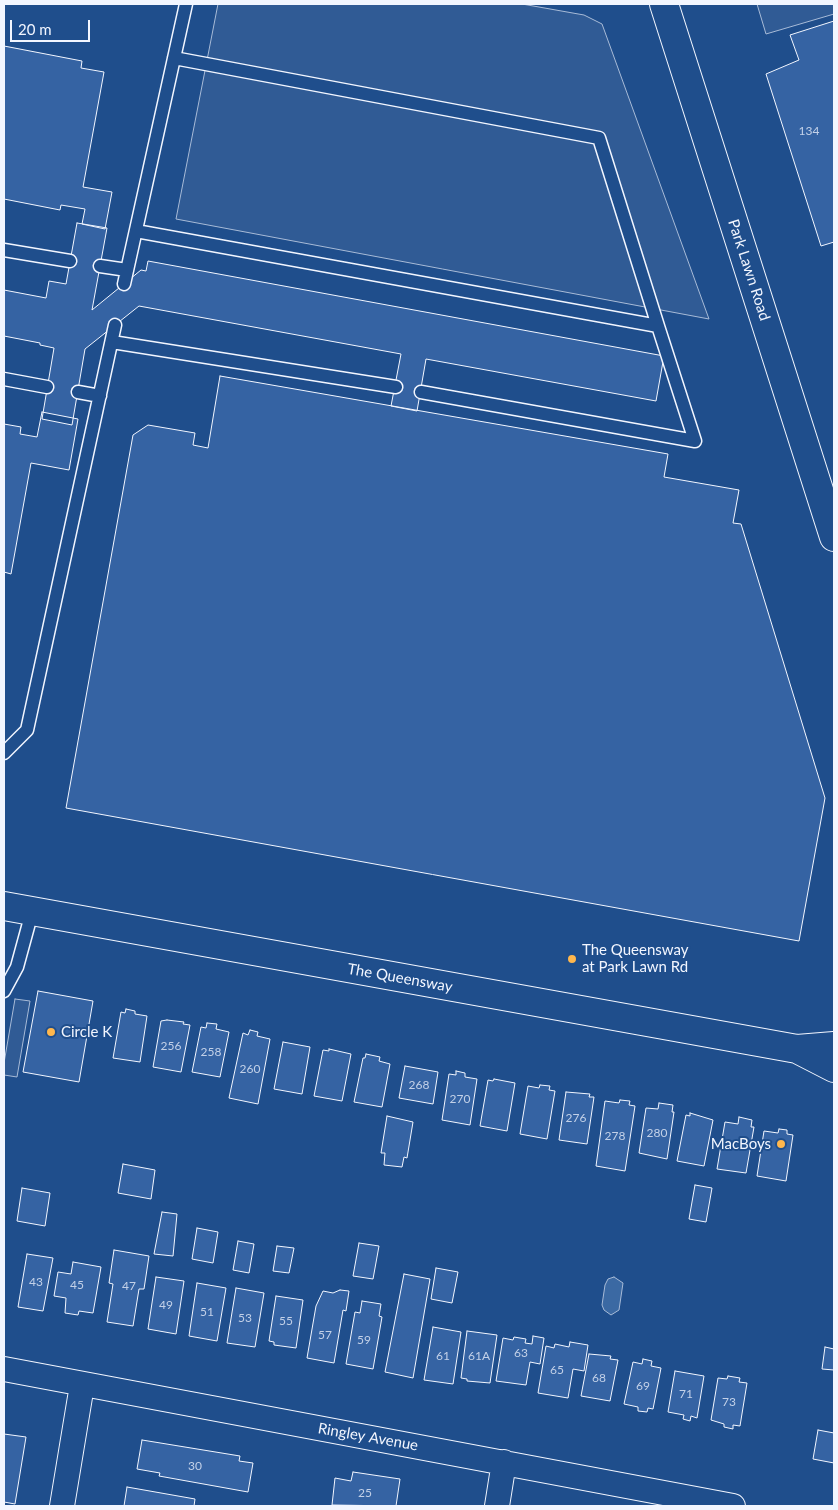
<!DOCTYPE html>
<html>
<head>
<meta charset="utf-8">
<style>
	body { margin:0 }
	#map { position:relative; width:838px; height:1510px; overflow:hidden; background:#1f4e8c; font-family:Lato,sans-serif }
	canvas { display:block }
	.frame { position:absolute; inset:0; border:5px solid #f2f6ff; pointer-events:none }
	.scale { position:absolute; left:10px; top:20px; width:80px; height:22px; box-sizing:border-box; border:2px solid #f2f6ff; border-top:0; padding-left:6px; font-size:15px; line-height:18px; white-space:nowrap; color:#f2f6ff; -webkit-text-stroke:4px #1f4e8c; paint-order:stroke }
</style>
</head>
<body>
<div id="map">
<canvas width="838" height="1510"></canvas>
<div class="frame"></div>
<div class="scale">20 m</div>
</div>
<script>
const g = document.querySelector('canvas').getContext('2d');
g.lineJoin = 'round';
function fill(path, color) { g.fillStyle = color; g.fill(path, 'evenodd'); }
const poly = rows => new Path2D(rows.map(r => 'M' + r).join(''));
function trace(path, color, width, dash) { g.strokeStyle = color; g.lineWidth = width; g.lineCap = dash ? 'butt' : 'round'; g.setLineDash(dash || []); g.stroke(path); }
function drawText(font, color, halo, rows, align = 'center') {
  g.font = font + ' Lato,sans-serif'; g.lineWidth = 4; g.setLineDash([]); g.textBaseline = 'middle'; g.strokeStyle = halo; g.fillStyle = color; for (const [text, x, y, turn = 0] of rows) {
    g.save(); g.translate(x, y); g.rotate((+turn || 0) * Math.PI / 180); g.textAlign = isNaN(turn) ? turn : align; if (halo) g.strokeText(text, 0, 0); g.fillText(text, 0, 0); g.restore();
  }
}
const parking = poly([
	[218,4,522,4,584,15,602,24,709,319,176,219,218,4],
	[757,4,834,4,834,14,766,34,757,4],
	[15,999,30,1001,17,1077,4,1075,4,1063,15,999]
]);
const water = poly([
	[614,1277,623,1283,619,1310,611,1315,604,1310,602,1305,605,1285,608,1279,614,1277]
]);
const building = poly([
	[834,21,834,242,821,246,766,74,799,60,790,35,834,21],
	[4,46,82,61,81,68,104,72,83,187,112,192,105,229,82,224,85,209,61,205,60,210,4,199,4,46],
	[77,223,107,228,92,310,141,270,146,271,148,261,664,356,656,401,426,359,417,411,391,406,401,354,139,306,85,349,72,425,42,419,54,348,40,345,40,343,4,336,4,290,46,298,49,281,66,284,77,223],
	[220,376,668,454,664,477,739,490,733,523,741,524,825,798,799,941,66,808,133,435,148,425,195,433,193,445,208,448,220,376],
	[42,412,78,419,69,470,31,463,11,574,4,572,4,424,21,427,20,434,37,437,42,412],
	[38,991,93,1001,79,1082,23,1072,38,991],
	[126,1009,135,1011,135,1014,147,1016,140,1062,113,1058,121,1012,125,1013,126,1009],
	[167,1020,184,1022,183,1024,190,1025,181,1072,153,1067,161,1021,167,1020],
	[207,1023,217,1024,216,1029,229,1032,220,1077,192,1072,201,1027,206,1028,207,1023],
	[250,1030,258,1032,257,1036,270,1039,258,1104,229,1098,243,1033,248,1035,250,1030],
	[283,1042,310,1047,302,1094,274,1089,283,1042],
	[329,1049,351,1054,342,1101,314,1096,323,1050,329,1051,329,1049],
	[366,1054,380,1057,379,1061,390,1064,382,1107,354,1102,363,1058,365,1058,366,1054],
	[405,1066,438,1072,433,1104,399,1098,405,1066],
	[456,1071,465,1073,465,1077,477,1079,470,1125,442,1120,449,1074,456,1075,456,1071],
	[494,1079,515,1083,507,1131,480,1126,488,1080,493,1081,494,1079],
	[540,1085,550,1086,549,1090,555,1091,547,1139,520,1134,528,1086,539,1088,540,1085],
	[566,1092,590,1094,589,1097,594,1097,587,1144,559,1140,566,1092],
	[620,1100,630,1101,629,1105,635,1106,625,1171,596,1166,605,1101,619,1103,620,1100],
	[659,1103,673,1105,672,1112,674,1112,667,1159,639,1153,646,1108,658,1109,659,1103],
	[690,1113,713,1120,704,1166,677,1161,686,1115,690,1116,690,1113],
	[387,1116,413,1122,407,1158,404,1157,402,1167,384,1165,385,1153,381,1153,387,1116],
	[739,1117,752,1120,751,1127,754,1127,746,1173,717,1169,725,1122,738,1124,739,1117],
	[779,1129,787,1130,787,1134,793,1135,786,1181,757,1176,764,1131,778,1133,779,1129],
	[123,1164,155,1170,151,1199,118,1193,123,1164],
	[695,1185,712,1188,706,1222,689,1219,695,1185],
	[22,1188,50,1193,45,1226,17,1221,22,1188],
	[162,1212,177,1214,173,1256,154,1254,162,1212],
	[197,1228,218,1232,213,1263,192,1259,197,1228],
	[238,1241,254,1244,249,1273,233,1270,238,1241],
	[359,1243,379,1246,373,1279,353,1276,359,1243],
	[277,1246,294,1248,289,1273,273,1271,277,1246],
	[114,1250,149,1256,144,1289,139,1289,133,1326,107,1322,113,1284,109,1283,114,1250],
	[27,1254,53,1258,43,1311,18,1307,27,1254],
	[73,1262,101,1267,93,1313,79,1311,78,1315,65,1313,66,1298,54,1296,58,1272,71,1274,73,1262],
	[436,1268,458,1272,452,1303,431,1299,436,1268],
	[404,1274,430,1279,413,1378,385,1372,404,1274],
	[156,1277,184,1281,176,1334,148,1329,156,1277],
	[197,1283,226,1288,217,1341,189,1336,197,1283],
	[236,1288,264,1293,255,1347,227,1343,236,1288],
	[340,1290,349,1291,346,1311,343,1310,334,1363,307,1358,316,1306,323,1291,333,1293,340,1290],
	[276,1296,303,1300,296,1348,274,1345,274,1342,269,1341,276,1296],
	[362,1301,381,1304,379,1316,382,1317,373,1369,346,1364,355,1312,360,1313,362,1301],
	[433,1327,461,1332,453,1384,424,1380,433,1327],
	[467,1331,497,1335,490,1383,467,1381,467,1379,461,1378,467,1331],
	[533,1336,544,1338,540,1364,530,1362,526,1385,496,1381,503,1338,513,1340,514,1337,526,1339,525,1343,532,1344,533,1336],
	[570,1342,588,1345,584,1371,573,1369,568,1398,538,1393,546,1346,554,1348,555,1344,569,1347,570,1342],
	[825,1347,834,1349,834,1370,822,1369,825,1347],
	[589,1354,611,1356,610,1359,618,1360,610,1401,581,1396,589,1354],
	[643,1359,652,1361,651,1366,661,1368,653,1409,648,1408,647,1412,638,1411,638,1407,624,1404,633,1362,642,1364,643,1359],
	[675,1371,704,1376,697,1418,691,1416,690,1421,683,1419,684,1415,668,1412,675,1371],
	[728,1376,740,1378,739,1382,747,1383,740,1426,733,1425,733,1429,724,1427,724,1424,711,1420,718,1378,727,1379,728,1376],
	[818,1430,834,1433,834,1463,813,1459,818,1430],
	[4,1434,26,1437,15,1504,4,1502,4,1434],
	[142,1440,240,1456,239,1461,253,1463,248,1492,159,1476,160,1473,137,1469,142,1440],
	[353,1472,400,1479,396,1506,332,1505,335,1478,351,1481,353,1472],
	[127,1487,195,1499,194,1506,124,1506,127,1487]
]);
const lane = poly([
	[136,231,658,326,599,138,174,58],
	[4,250,70,261],
	[100,266,127,270],
	[124,284,186,4],
	[112,342,396,387],
	[4,379,47,387],
	[78,392,100,396],
	[421,392,695,441,658,326],
	[4,753,27,730,115,325],
	[4,991,17,967,32,912]
]);
const street = poly([
	[4,1369,733,1506],
	[62,1506,82,1385],
	[497,1506,504,1462]
]);
const primary = poly([
	[664,4,834,537],
	[4,906,797,1049,834,1046],
	[797,1049,834,1068]
]);
const markers = [
	[572,959,5,"#ffb74d"],
	[51,1032,5,"#ffb74d"],
	[781,1144,5,"#ffb74d"]
];
const numberNames = [
	["134",809,131],
	["256",171,1046],
	["258",211,1052],
	["260",250,1069],
	["268",419,1085],
	["270",460,1099],
	["276",576,1118],
	["280",657,1133],
	["278",615,1136],
	["43",36,1282],
	["45",77,1285],
	["47",129,1286],
	["49",166,1305],
	["51",207,1312],
	["53",245,1318],
	["55",286,1321],
	["57",325,1335],
	["59",364,1340],
	["63",521,1353],
	["61",443,1356],
	["61A",479,1356],
	["65",557,1370],
	["68",599,1378],
	["69",643,1386],
	["71",686,1394],
	["73",729,1402],
	["30",195,1466],
	["25",365,1493]
];
const streetNames = [
	["Park Lawn Road",749,270,72],
	["The Queensway",400,978,10],
	["Ringley Avenue",368,1437,10]
];
const poiNames = [
	["The Queensway",582,950],
	["at Park Lawn Rd",582,967],
	["Circle K",61,1032],
	["MacBoys",771,1144,"right"]
];
fill(parking, '#305b95');
trace(parking, '#a8bbd7', 1);
fill(water, '#3b69a3');
trace(water, '#a8bbd7', 1);
fill(building, '#3563a3');
trace(building, '#f2f6ff', 1);
trace(lane, '#f2f6ff', 15);
trace(street, '#f2f6ff', 26);
trace(primary, '#f2f6ff', 30);
trace(lane, '#1f4e8c', 12);
trace(street, '#1f4e8c', 24);
trace(primary, '#1f4e8c', 28);
for (const [x, y, r, color] of markers) { const dot = new Path2D(); dot.arc(x, y, r, 0, 2 * Math.PI); g.fillStyle = color; g.fill(dot); trace(dot, '#1f4e8c', 2); }
drawText('12px', '#c3d1e8', null, numberNames);
drawText('15px', '#f2f6ff', '#1f4e8c', streetNames);
drawText('15px', '#f2f6ff', '#1f4e8c', poiNames, 'left');
</script>
</body>
</html>
